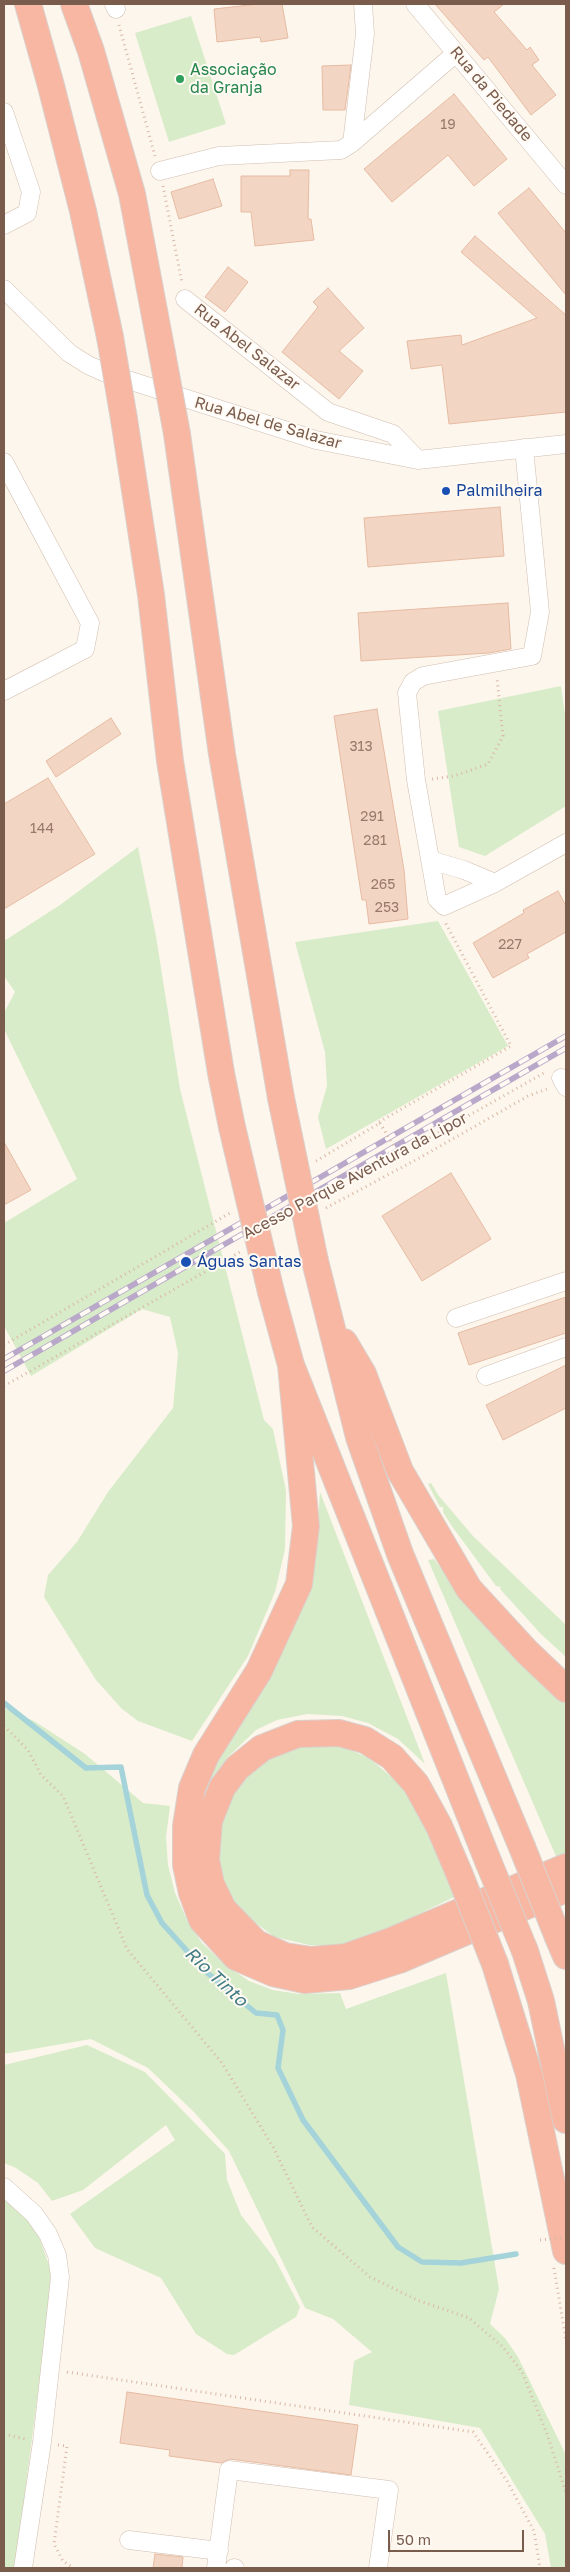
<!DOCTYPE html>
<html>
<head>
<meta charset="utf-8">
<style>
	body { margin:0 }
	#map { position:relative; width:570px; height:2572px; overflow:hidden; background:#fdf6ec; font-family:"Golos Text",sans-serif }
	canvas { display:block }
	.frame { position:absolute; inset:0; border:5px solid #7a5c4d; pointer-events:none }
	.scale { position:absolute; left:388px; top:2530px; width:136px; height:22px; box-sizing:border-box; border:2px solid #7a5c4d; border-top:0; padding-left:6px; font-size:15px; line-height:18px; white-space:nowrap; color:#7a5c4d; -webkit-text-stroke:4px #fffaf3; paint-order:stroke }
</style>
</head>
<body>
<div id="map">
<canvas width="570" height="2572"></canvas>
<div class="frame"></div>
<div class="scale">50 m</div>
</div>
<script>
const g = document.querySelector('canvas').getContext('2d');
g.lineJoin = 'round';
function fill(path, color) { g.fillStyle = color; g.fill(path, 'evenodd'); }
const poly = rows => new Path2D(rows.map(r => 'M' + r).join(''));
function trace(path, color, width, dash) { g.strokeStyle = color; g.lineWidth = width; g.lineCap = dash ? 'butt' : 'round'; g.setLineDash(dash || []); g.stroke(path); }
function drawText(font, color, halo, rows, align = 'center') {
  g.font = font + ' "Golos Text",sans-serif'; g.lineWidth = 4; g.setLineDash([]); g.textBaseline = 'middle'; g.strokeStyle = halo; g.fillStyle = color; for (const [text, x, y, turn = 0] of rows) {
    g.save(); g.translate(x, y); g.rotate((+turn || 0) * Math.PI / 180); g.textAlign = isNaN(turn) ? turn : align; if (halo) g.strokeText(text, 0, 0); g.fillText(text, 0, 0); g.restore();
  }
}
const green = poly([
	[191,16,226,124,169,142,135,33],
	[561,686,566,722,566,806,485,856,459,847,438,711],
	[138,847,156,936,180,1089,264,1420,273,1429,286,1491,285,1549,275,1592,248,1656,192,1741,138,1721,122,1709,96,1680,44,1597,48,1575,77,1542,108,1492,173,1408,178,1353,170,1317,142,1309,31,1376,4,1326,4,1223,77,1179,4,1029,4,1013,15,992,4,976,4,941,60,905],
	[438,921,508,1046,326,1149,318,1117,327,1086,325,1052,295,942],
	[431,1483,439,1496,473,1536,566,1625,566,1657,541,1634,500,1589,501,1587,496,1586,451,1525,443,1512,443,1507,440,1507,428,1484],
	[320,1492,425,1764,398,1739,368,1723,342,1716,307,1714,277,1720,256,1730,228,1757,201,1793,306,1592,316,1550],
	[434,1559,471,1609,509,1651,566,1704,566,1857,558,1861,428,1560],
	[4,1708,34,1721,85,1754,143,1803,170,1806,166,1837,168,1865,175,1893,187,1920,202,1943,227,1966,249,1981,273,1990,299,1994,340,1993,346,2009,446,1973,499,2289,490,2324,505,2338,518,2357,566,2455,566,2568,551,2568,545,2534,480,2428,349,2405,354,2361,372,2352,333,2319,305,2308,229,2151,193,2111,148,2068,91,2039,4,2054],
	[337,1744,369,1758,396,1781,415,1804,438,1843,454,1897,386,1930,343,1945,309,1945,275,1937,246,1916,226,1892,217,1856,223,1816,241,1780,267,1758,303,1746],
	[87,2045,145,2072,225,2154,227,2180,241,2215,275,2259,300,2307,296,2317,234,2355,227,2354,196,2334,161,2278,95,2248,70,2214,175,2140,166,2125,83,2190,52,2201,38,2183,16,2168,4,2163,4,2065],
	[4,2198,19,2210,38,2234,50,2268,50,2301,15,2568,4,2568]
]);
const stream = poly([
	[4,1703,86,1768,121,1767,147,1895,162,1923,205,1971,256,2013,277,2015,283,2030,278,2068,303,2120,398,2247,422,2262,461,2263,516,2254]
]);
const building = poly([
	[258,4,282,4,288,38,261,42,260,37,217,42,214,9,258,4],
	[435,4,504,4,494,12,527,50,530,47,539,60,532,65,556,95,531,115,488,57,484,60,435,4],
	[351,65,345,110,323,110,322,66,351,65],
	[454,94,507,159,474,186,448,155,392,202,364,169,454,94],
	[290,170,309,170,308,219,311,219,314,240,255,246,251,212,241,212,241,176,290,176,290,170],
	[213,179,222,206,179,219,171,192,213,179],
	[529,188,566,233,566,295,498,213,529,188],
	[475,236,566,315,566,412,449,424,442,365,411,369,407,341,461,335,462,345,537,318,461,252,475,236],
	[228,267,248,282,225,312,205,297,228,267],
	[328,288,364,328,339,351,363,371,339,399,282,352,318,307,313,302,328,288],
	[500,507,504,556,368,567,364,518,500,507],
	[508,603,511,649,489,653,361,661,358,613,508,603],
	[377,709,404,870,408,919,369,924,366,900,362,900,334,716,377,709],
	[111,718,121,734,56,777,46,761,111,718],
	[48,778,95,854,4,909,4,804,48,778],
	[558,891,566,906,566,932,527,954,529,958,493,978,473,943,524,913,523,910,558,891],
	[4,1142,31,1190,4,1205,4,1142],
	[451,1173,491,1239,422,1281,382,1216,451,1173],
	[566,1297,566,1333,469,1365,458,1333,566,1297],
	[566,1365,566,1408,503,1440,486,1405,566,1365],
	[127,2392,358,2425,351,2475,230,2459,221,2463,169,2456,170,2450,120,2443,127,2392],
	[155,2554,183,2557,182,2568,153,2568,155,2554]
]);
const path = poly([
	[119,25,155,156],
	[163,186,182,283],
	[432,779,454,776,488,764,503,736,497,678],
	[379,1122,511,1046,445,922],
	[399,1155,544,1073],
	[316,1161,380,1123],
	[326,1208,421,1157,528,1096,547,1089],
	[4,1345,230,1213],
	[4,1386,240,1252],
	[4,1726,28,1750,41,1775,63,1796,127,1949,222,2063,273,2147,312,2227,370,2277,417,2300,469,2318,503,2347,522,2372,547,2434,566,2493],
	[554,2268,566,2341],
	[67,2372,473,2432,507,2481,534,2531,540,2568],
	[4,2434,25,2439],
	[58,2445,67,2446,54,2544,63,2561,73,2568]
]);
const minor = poly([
	[114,4,116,9],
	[415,4,566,185],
	[4,112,31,192,27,213,4,225],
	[352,143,365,34,363,4],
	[160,171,219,156,341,150,352,143,456,53],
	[4,289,69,353,88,365,106,373,316,440,418,460,566,444],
	[185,299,328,412,393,434,418,460],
	[524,448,540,612,532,656,423,676,413,682,407,693,416,780,437,899,444,906,495,883,566,843],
	[4,462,90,623,85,649,4,691],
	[430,860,464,870,495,883],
	[561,1078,566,1087],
	[456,1318,566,1281],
	[486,1376,566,1347],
	[4,2187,34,2214,48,2234,57,2255,60,2277,42,2442,23,2568],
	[129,2540,219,2551],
	[216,2568,229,2470,389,2490,378,2568],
	[234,2568,235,2568]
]);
const highway = poly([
	[28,4,50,82,83,211,110,337],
	[74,4,91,51,132,194,162,353],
	[124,419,151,595,170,761,221,1073,232,1127],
	[177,434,222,754,281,1098],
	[315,1261,359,1437,400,1554,522,1847],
	[271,1292,291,1365,488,1861],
	[344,1342,363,1374,400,1471,469,1589,527,1652,566,1689],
	[291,1365,306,1526,299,1584,259,1671,206,1755,192,1788,186,1826,186,1865,192,1893,202,1920,236,1957,273,1973,305,1980,349,1976,399,1960,566,1889],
	[459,1873,439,1826,416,1784,392,1757,365,1740,339,1733,298,1734,262,1748,237,1768,222,1788,209,1821,206,1860,211,1884,223,1909,256,1943,285,1956,311,1960,346,1957,391,1941,566,1867],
	[558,1937,566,1956],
	[525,1951,541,2001,566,2120],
	[495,1964,529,2074,566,2251]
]);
const rail = poly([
	[4,1359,566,1036],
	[4,1371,566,1048]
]);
const pathBridge = poly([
	[380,1123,399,1155],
	[540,2240,566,2237]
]);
const highwayBridge = poly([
	[110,337,124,419],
	[162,353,177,434],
	[281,1098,315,1261],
	[232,1127,271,1292],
	[522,1847,558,1937],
	[488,1861,525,1951],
	[459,1873,495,1964]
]);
const markers = [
	[180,79,5,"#2e9e5b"],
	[446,491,5,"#1a4fb4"],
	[186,1262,6,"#1a4fb4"]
];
const numberNames = [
	["19",448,125],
	["313",361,747],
	["291",372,817],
	["144",42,829],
	["281",375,841],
	["265",383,885],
	["253",387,908],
	["227",510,945]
];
const leisureNames = [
	["Associação",190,70],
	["da Granja",190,88]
];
const streetNames = [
	["Rua da Piedade",491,94,50],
	["Rua Abel Salazar",247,347,38],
	["Rua Abel de Salazar",268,423,16],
	["Acesso Parque Aventura da Lipor",355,1176,-28]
];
const transitNames = [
	["Palmilheira",456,491],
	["Águas Santas",197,1262]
];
const waterNames = [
	["Rio Tinto",216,1977,43]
];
fill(green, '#d8ecc9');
trace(stream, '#a5d3da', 5.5);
fill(building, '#f3d5c3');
trace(building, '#e6bba3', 1);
trace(minor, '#d1beb0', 19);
trace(highway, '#dad1cd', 28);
trace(path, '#d9b8a5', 3, [1, 4]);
trace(minor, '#fff', 18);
trace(highway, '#f7b7a3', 26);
trace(rail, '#b9a8c9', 5.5);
trace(rail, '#fffaf3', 4, [11]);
trace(highwayBridge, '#dad1cd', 28, []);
trace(pathBridge, '#d9b8a5', 3, [1, 4]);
trace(highwayBridge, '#f7b7a3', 26);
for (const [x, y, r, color] of markers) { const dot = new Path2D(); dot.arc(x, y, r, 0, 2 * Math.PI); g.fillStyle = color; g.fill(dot); trace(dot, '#fffaf3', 2); }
drawText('14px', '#987a6a', null, numberNames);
drawText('16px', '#27864d', '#fffaf3', leisureNames, 'left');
drawText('16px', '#7a5c4d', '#fffaf3', streetNames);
drawText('16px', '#164399', '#fffaf3', transitNames, 'left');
drawText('italic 18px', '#437c86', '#fffaf3', waterNames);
</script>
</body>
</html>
